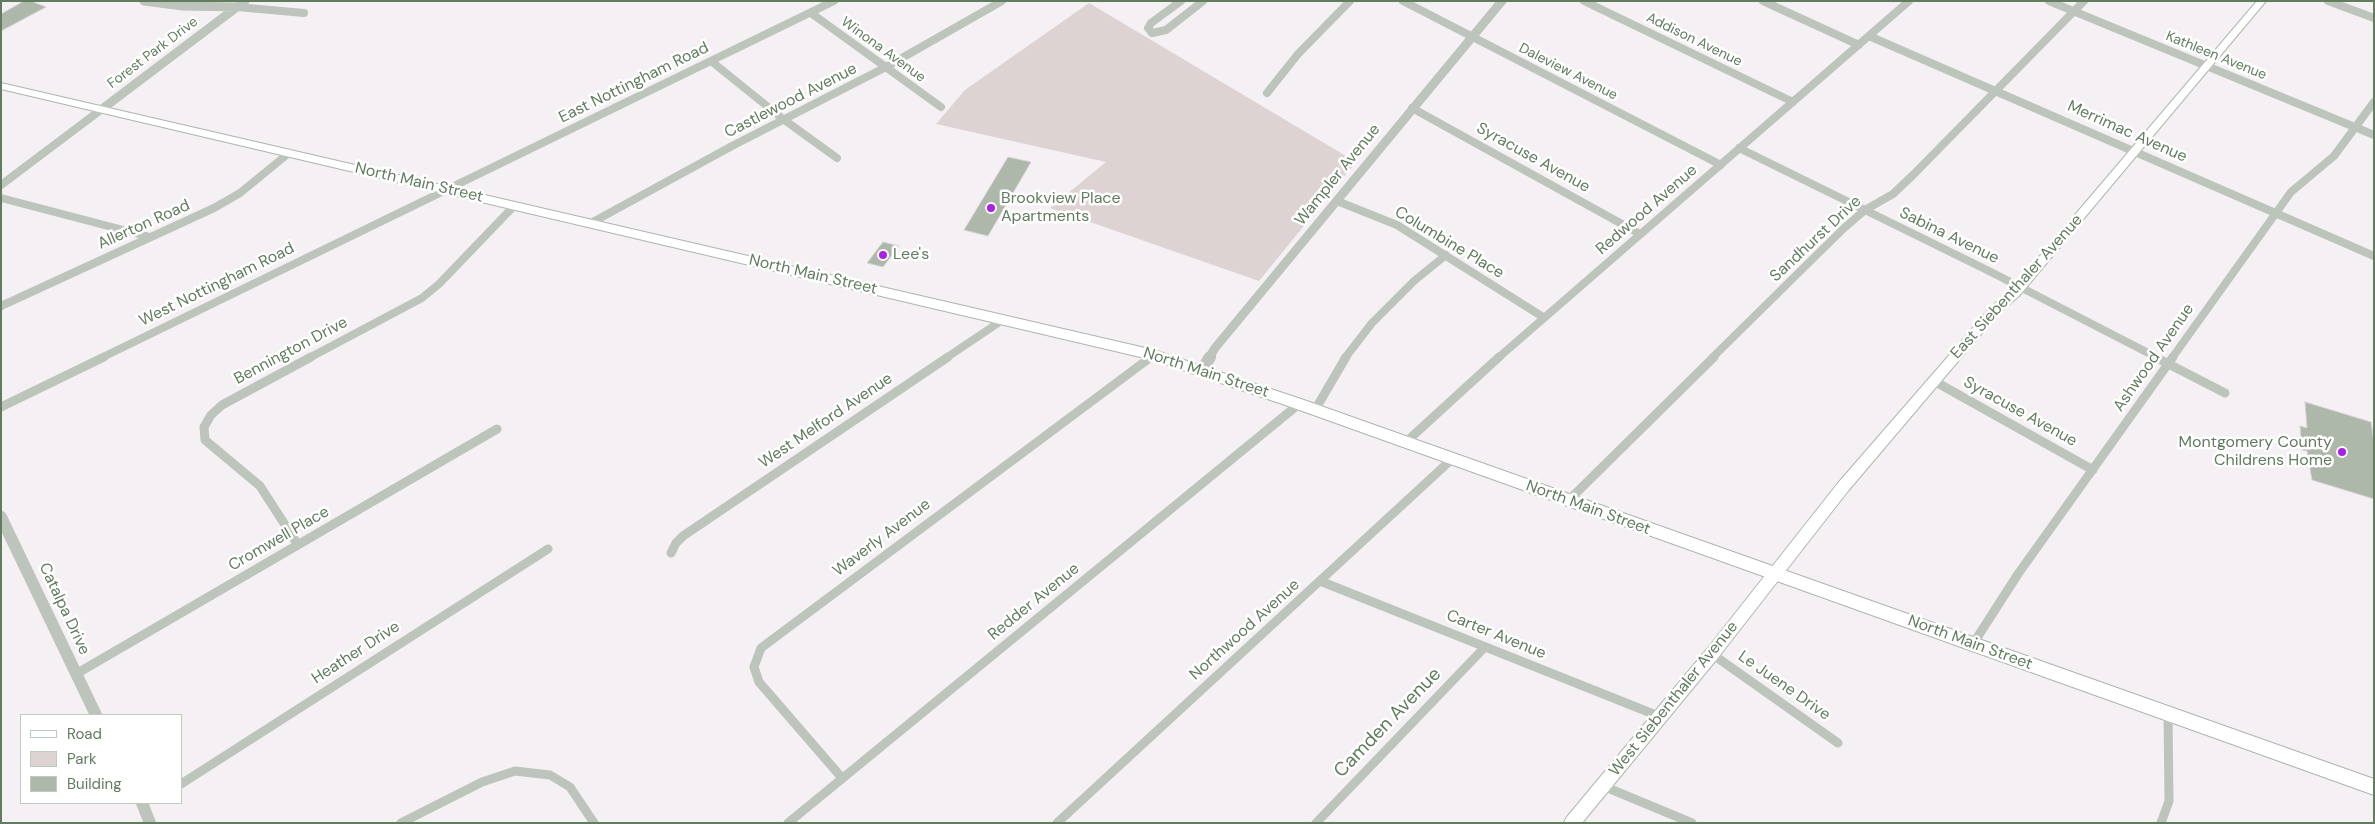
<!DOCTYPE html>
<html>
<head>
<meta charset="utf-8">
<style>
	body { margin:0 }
	#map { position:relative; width:2375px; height:824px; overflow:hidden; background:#f5f0f3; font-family:"DM Sans",sans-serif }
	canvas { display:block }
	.frame { position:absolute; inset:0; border:2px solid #627c5f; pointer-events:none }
	.legend { position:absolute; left:20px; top:714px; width:162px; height:90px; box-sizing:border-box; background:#fff; border:1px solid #c0cbbf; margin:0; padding:6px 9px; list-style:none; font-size:15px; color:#627c5f }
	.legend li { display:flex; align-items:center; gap:10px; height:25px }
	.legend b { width:25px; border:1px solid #c0cbbf }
</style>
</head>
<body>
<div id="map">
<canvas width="2375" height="824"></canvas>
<div class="frame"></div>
<ul class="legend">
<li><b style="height:6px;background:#fff"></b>Road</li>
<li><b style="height:14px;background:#dcd3d2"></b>Park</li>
<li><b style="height:14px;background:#adb7aa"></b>Building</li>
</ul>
</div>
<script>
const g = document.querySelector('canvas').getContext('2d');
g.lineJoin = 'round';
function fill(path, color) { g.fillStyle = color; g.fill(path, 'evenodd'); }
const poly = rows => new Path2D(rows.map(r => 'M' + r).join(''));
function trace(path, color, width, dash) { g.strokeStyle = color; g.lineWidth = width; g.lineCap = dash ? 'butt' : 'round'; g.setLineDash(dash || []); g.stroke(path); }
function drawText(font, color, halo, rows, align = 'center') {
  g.font = font + ' "DM Sans",sans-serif'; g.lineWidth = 5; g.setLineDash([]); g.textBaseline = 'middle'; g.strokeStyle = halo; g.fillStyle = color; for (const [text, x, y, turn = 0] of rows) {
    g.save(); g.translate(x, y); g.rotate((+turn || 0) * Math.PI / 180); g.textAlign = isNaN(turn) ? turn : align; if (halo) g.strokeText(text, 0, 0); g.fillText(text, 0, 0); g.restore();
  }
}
const green = poly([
	[1089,3,1356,162,1259,281,1050,208,1106,162,936,124,965,90]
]);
const building = poly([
	[24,1,31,1,46,7,1,31,1,14,24,1],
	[1008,157,1031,162,988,236,964,230,1008,157],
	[883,242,899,246,883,267,867,263,883,242],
	[2305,402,2371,422,2374,442,2374,499,2312,480,2307,451,2302,450,2300,426,2307,428,2305,402]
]);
const minorFar1 = poly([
	[1181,1,1151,23,1148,28,1152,33,1166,30,1203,1],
	[1403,1,1721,165],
	[1584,1,1793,102],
	[1763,1,1859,45],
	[2049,1,2374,135],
	[2328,1,2374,18],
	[237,7,304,13],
	[811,13,941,107],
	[1869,36,2374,256],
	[711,61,783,119,837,158],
	[1267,93,1298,54,1350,1],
	[1412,108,1640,234],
	[1739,148,1991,272,2158,358],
	[1,185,102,109],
	[1,198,150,237],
	[1337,201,1397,225,1543,317],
	[591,223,732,146,886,67,1002,1],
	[1,306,214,208,240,193,289,153],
	[101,358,834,1],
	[309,358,422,298,439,284,514,206],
	[946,358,1004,319],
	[1150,358,1154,355],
	[1345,358,1372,323,1414,281,1446,255],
	[1498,358,1909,1],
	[1712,358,1843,229,1865,210,1893,194,1914,174,2084,1],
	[2172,358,2291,192,2334,156,2374,102]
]);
const minor = poly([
	[2155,357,2225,393],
	[1934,381,2093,470],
	[1,407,104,357],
	[1315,410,1346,357],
	[1406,442,1499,357],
	[1568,501,1714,357],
	[298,545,260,486,205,440,204,427,211,415,222,405,311,357],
	[671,553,676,543,683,536,948,357],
	[1320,581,1661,717],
	[1973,644,2018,574,2173,357],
	[1712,654,1838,743],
	[76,674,497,429],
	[842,778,759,682,754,667,761,648,1151,357],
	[181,784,548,549],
	[1603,786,1692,823],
	[401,823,482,782,515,771,550,775,570,787,594,823],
	[788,823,1299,404],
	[1057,823,1452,459],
	[1316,823,1485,647],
	[2161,823,2169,801,2168,714]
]);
const tertiaryFar1 = poly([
	[144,1,183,6,237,7],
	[102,109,245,1],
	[1209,358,1215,348,1502,1]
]);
const tertiary = poly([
	[1202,370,1210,357],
	[1,517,96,715],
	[142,803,150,823]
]);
const secondary = poly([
	[2257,1,2266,1,2019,296,1999,313,1848,491,1717,659,1582,823,1564,823,1566,818,1707,649,1838,483,1991,307,2011,290,2257,1]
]);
const primary = poly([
	[1,83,1154,350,1304,400,2374,779,2374,795,1294,408,1153,360,1,89,1,83]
]);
const markers = [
	[991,208,5,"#ab20e6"],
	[883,255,5,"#ab20e6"],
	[2342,452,5,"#ab20e6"]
];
const farStreetnames = [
	["Addison Avenue",1694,40,26],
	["Winona Avenue",883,50,36],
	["Forest Park Drive",153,53,-37],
	["Kathleen Avenue",2216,56,22],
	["Daleview Avenue",1568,72,27]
];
const streetNames = [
	["East Nottingham Road",634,83,-26],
	["Castlewood Avenue",791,101,-27],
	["Merrimac Avenue",2127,132,24],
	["Syracuse Avenue",1533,158,29],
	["Wampler Avenue",1338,175,-51],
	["North Main Street",419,183,13],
	["Redwood Avenue",1647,210,-41],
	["Allerton Road",144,225,-24],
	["Sabina Avenue",1949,236,26],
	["Sandhurst Drive",1816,239,-43],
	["Columbine Place",1449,243,31],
	["North Main Street",813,275,13],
	["West Nottingham Road",217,285,-26],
	["East Siebenthaler Avenue",2017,287,-48],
	["Bennington Drive",291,351,-28],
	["Ashwood Avenue",2154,358,-55],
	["North Main Street",1206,373,18],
	["Syracuse Avenue",2020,412,29],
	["West Melford Avenue",826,421,-34],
	["North Main Street",1588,508,20],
	["Waverly Avenue",882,538,-37],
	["Cromwell Place",279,539,-30],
	["Redder Avenue",1034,602,-39],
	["Catalpa Drive",64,609,65],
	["Northwood Avenue",1245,630,-42],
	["Carter Avenue",1496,635,22],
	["North Main Street",1970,643,20],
	["Heather Drive",356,653,-33],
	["Le Juene Drive",1784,686,35],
	["West Siebenthaler Avenue",1674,699,-51]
];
const poiNames = [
	["Brookview Place",1001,199],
	["Apartments",1001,217],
	["Lee's",893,255],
	["Montgomery County",2332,443,"right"],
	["Childrens Home",2332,461,"right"]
];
const nearStreetnames = [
	["Camden Avenue",1388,723,-46]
];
fill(green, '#dcd3d2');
fill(building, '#adb7aa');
trace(building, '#d6d3d5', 1);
trace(secondary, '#aeb8ad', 2);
trace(primary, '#adb6ac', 2);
trace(minorFar1, '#bcc4bb', 8);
trace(minor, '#bcc4bb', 9);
trace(tertiaryFar1, '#bcc4bb', 9);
trace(tertiary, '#bcc4bb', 12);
fill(secondary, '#fff');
fill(primary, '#fff');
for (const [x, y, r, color] of markers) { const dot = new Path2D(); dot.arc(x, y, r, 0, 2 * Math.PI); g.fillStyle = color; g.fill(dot); trace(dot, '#fff', 2); }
drawText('14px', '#627c5f', '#fff', farStreetnames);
drawText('16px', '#627c5f', '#fff', streetNames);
drawText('16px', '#627c5f', '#fff', poiNames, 'left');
drawText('19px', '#627c5f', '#fff', nearStreetnames);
</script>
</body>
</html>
